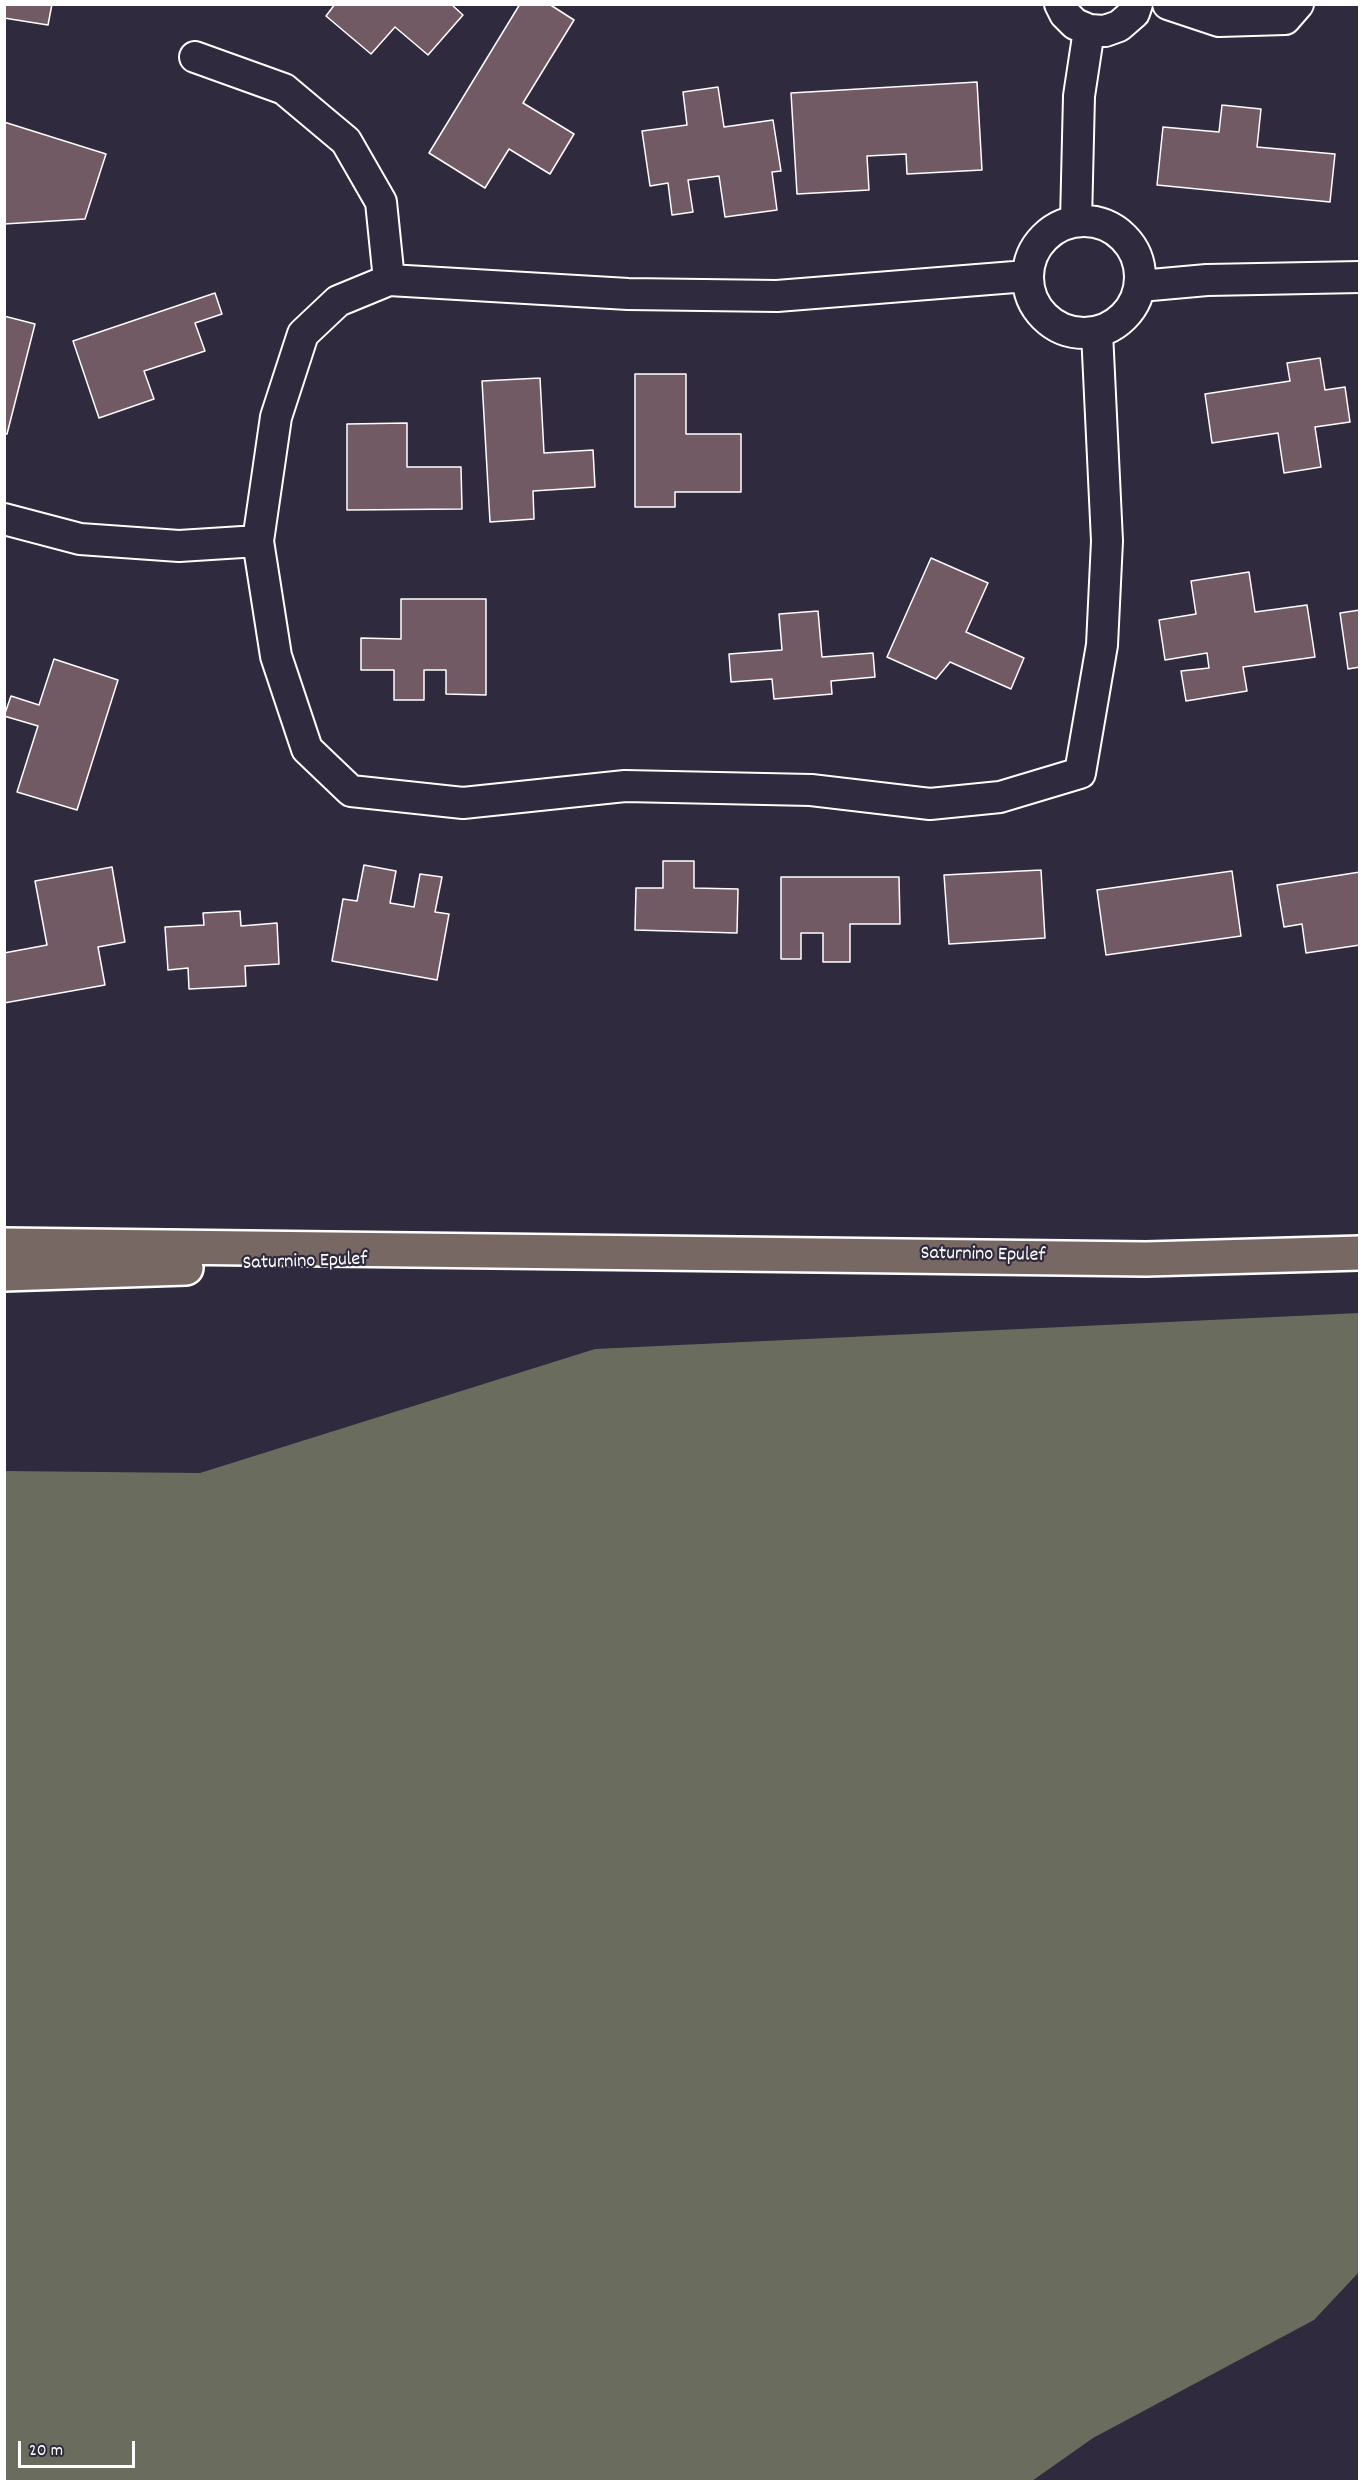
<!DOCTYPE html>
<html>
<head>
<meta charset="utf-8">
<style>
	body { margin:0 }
	#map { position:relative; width:1364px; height:2486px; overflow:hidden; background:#2f2a3d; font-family:Dekko,sans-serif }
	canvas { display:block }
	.frame { position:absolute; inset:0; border:6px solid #fff; pointer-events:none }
	.scale { position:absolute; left:18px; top:2441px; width:117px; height:27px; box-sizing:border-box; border:3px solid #fff; border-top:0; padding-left:8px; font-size:18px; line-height:21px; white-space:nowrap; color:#fff; -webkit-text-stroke:4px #2f2a3d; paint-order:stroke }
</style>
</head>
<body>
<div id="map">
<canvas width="1364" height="2486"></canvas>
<div class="frame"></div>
<div class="scale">20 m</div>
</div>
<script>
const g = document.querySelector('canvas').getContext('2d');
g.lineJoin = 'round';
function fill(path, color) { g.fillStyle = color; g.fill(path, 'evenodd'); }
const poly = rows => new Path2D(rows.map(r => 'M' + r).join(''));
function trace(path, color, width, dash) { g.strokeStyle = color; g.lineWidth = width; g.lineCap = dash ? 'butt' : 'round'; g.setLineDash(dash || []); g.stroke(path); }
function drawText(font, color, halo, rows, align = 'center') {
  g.font = font + ' Dekko,sans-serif'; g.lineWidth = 4.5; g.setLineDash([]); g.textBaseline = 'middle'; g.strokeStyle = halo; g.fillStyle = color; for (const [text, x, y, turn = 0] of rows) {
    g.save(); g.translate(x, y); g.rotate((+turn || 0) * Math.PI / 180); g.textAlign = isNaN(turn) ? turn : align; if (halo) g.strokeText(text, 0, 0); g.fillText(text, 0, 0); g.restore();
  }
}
const green = poly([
	[1359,1313,1360,2271,1314,2320,1093,2438,1032,2481,5,2481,5,1471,200,1473,595,1349]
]);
const building = poly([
	[4,4,52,4,48,25,4,18,4,4],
	[335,4,451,4,463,15,428,55,395,27,371,54,326,16,335,4],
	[520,4,549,4,574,20,523,103,574,134,550,174,509,149,485,188,429,153,520,4],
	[977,82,982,170,907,174,906,154,867,156,869,190,797,194,791,93,977,82],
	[718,87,724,127,773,120,781,171,772,172,777,210,725,217,719,176,688,180,693,212,672,215,668,183,650,186,642,131,687,125,683,92,718,87],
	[1222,105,1261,109,1257,147,1335,154,1330,202,1157,185,1163,127,1219,132,1222,105],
	[4,122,106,154,85,219,4,224,4,122],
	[215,293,222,314,195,323,205,351,144,371,154,399,99,418,73,341,215,293],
	[4,316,35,324,7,434,4,433,4,316],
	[1320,358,1325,390,1345,387,1350,422,1315,427,1321,467,1284,473,1278,433,1212,443,1205,394,1290,381,1287,363,1320,358],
	[635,374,686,374,686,434,741,434,741,492,675,492,675,507,635,507,635,374],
	[540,378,544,453,593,450,595,487,533,491,534,519,490,522,482,381,540,378],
	[407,423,407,467,461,467,462,509,347,510,347,424,407,423],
	[931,558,988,583,966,632,1024,658,1011,689,950,662,936,679,887,657,931,558],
	[1249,572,1255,612,1307,605,1315,657,1243,667,1247,691,1186,701,1181,671,1209,668,1207,653,1165,660,1159,620,1196,614,1191,581,1249,572],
	[401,599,486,599,486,695,446,694,446,670,424,670,424,700,394,700,394,670,361,670,361,638,401,639,401,599],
	[1360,610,1360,667,1348,669,1340,613,1360,610],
	[818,611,822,657,873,653,875,677,831,681,832,694,774,699,772,679,731,682,729,654,782,650,779,614,818,611],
	[54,659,118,680,77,810,17,792,38,726,4,716,11,696,39,705,54,659],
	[663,861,694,861,694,888,738,889,737,933,635,930,636,888,663,888,663,861],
	[364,865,396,871,390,903,414,907,420,874,442,877,435,912,449,914,437,980,332,961,343,899,357,901,364,865],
	[112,867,125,942,98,947,105,985,4,1003,4,953,47,945,35,881,112,867],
	[1041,870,1045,938,949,944,944,875,1041,870],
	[1232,871,1241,936,1106,955,1097,890,1232,871],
	[1360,872,1360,945,1306,953,1302,924,1284,927,1277,885,1360,872],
	[781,877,899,877,900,924,850,924,850,962,823,962,823,933,801,933,801,959,781,959,781,877],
	[240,911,241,926,277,923,279,964,245,966,246,986,189,989,188,968,168,970,165,927,204,925,203,913,240,911]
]);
const minor = poly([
	[1060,4,1065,14,1075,24,1089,30,1105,31,1119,26,1134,13,1137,4],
	[1168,4,1219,21,1285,19,1298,4],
	[195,57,284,89,346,141,381,202,389,280],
	'1028 277a56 56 0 1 1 112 0a56 56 0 1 1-112 0Z',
	[1076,221,1079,96,1089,30],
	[1027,276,777,296,628,294,389,280,338,301,303,334,276,417,258,541,276,656,307,749,351,791,463,803,625,786,811,790,930,804,1000,797,1080,773,1102,645,1107,541,1097,332],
	[1140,286,1207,280,1360,277],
	[4,519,80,539,179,546,258,541]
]);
const primary = poly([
	[4,1245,1146,1259,1360,1253],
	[4,1274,186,1268]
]);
const streetNames = [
	["Saturnino Epulef",983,1256,1],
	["Saturnino Epulef",305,1263,-2]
];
fill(green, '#6a6c5e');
fill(building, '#725a64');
trace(building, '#fff', 1.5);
trace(minor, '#fff', 34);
trace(primary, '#fff', 38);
trace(minor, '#2f2a3d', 30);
trace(primary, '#776864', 33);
drawText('20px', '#fff', '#2f2a3d', streetNames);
</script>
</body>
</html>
